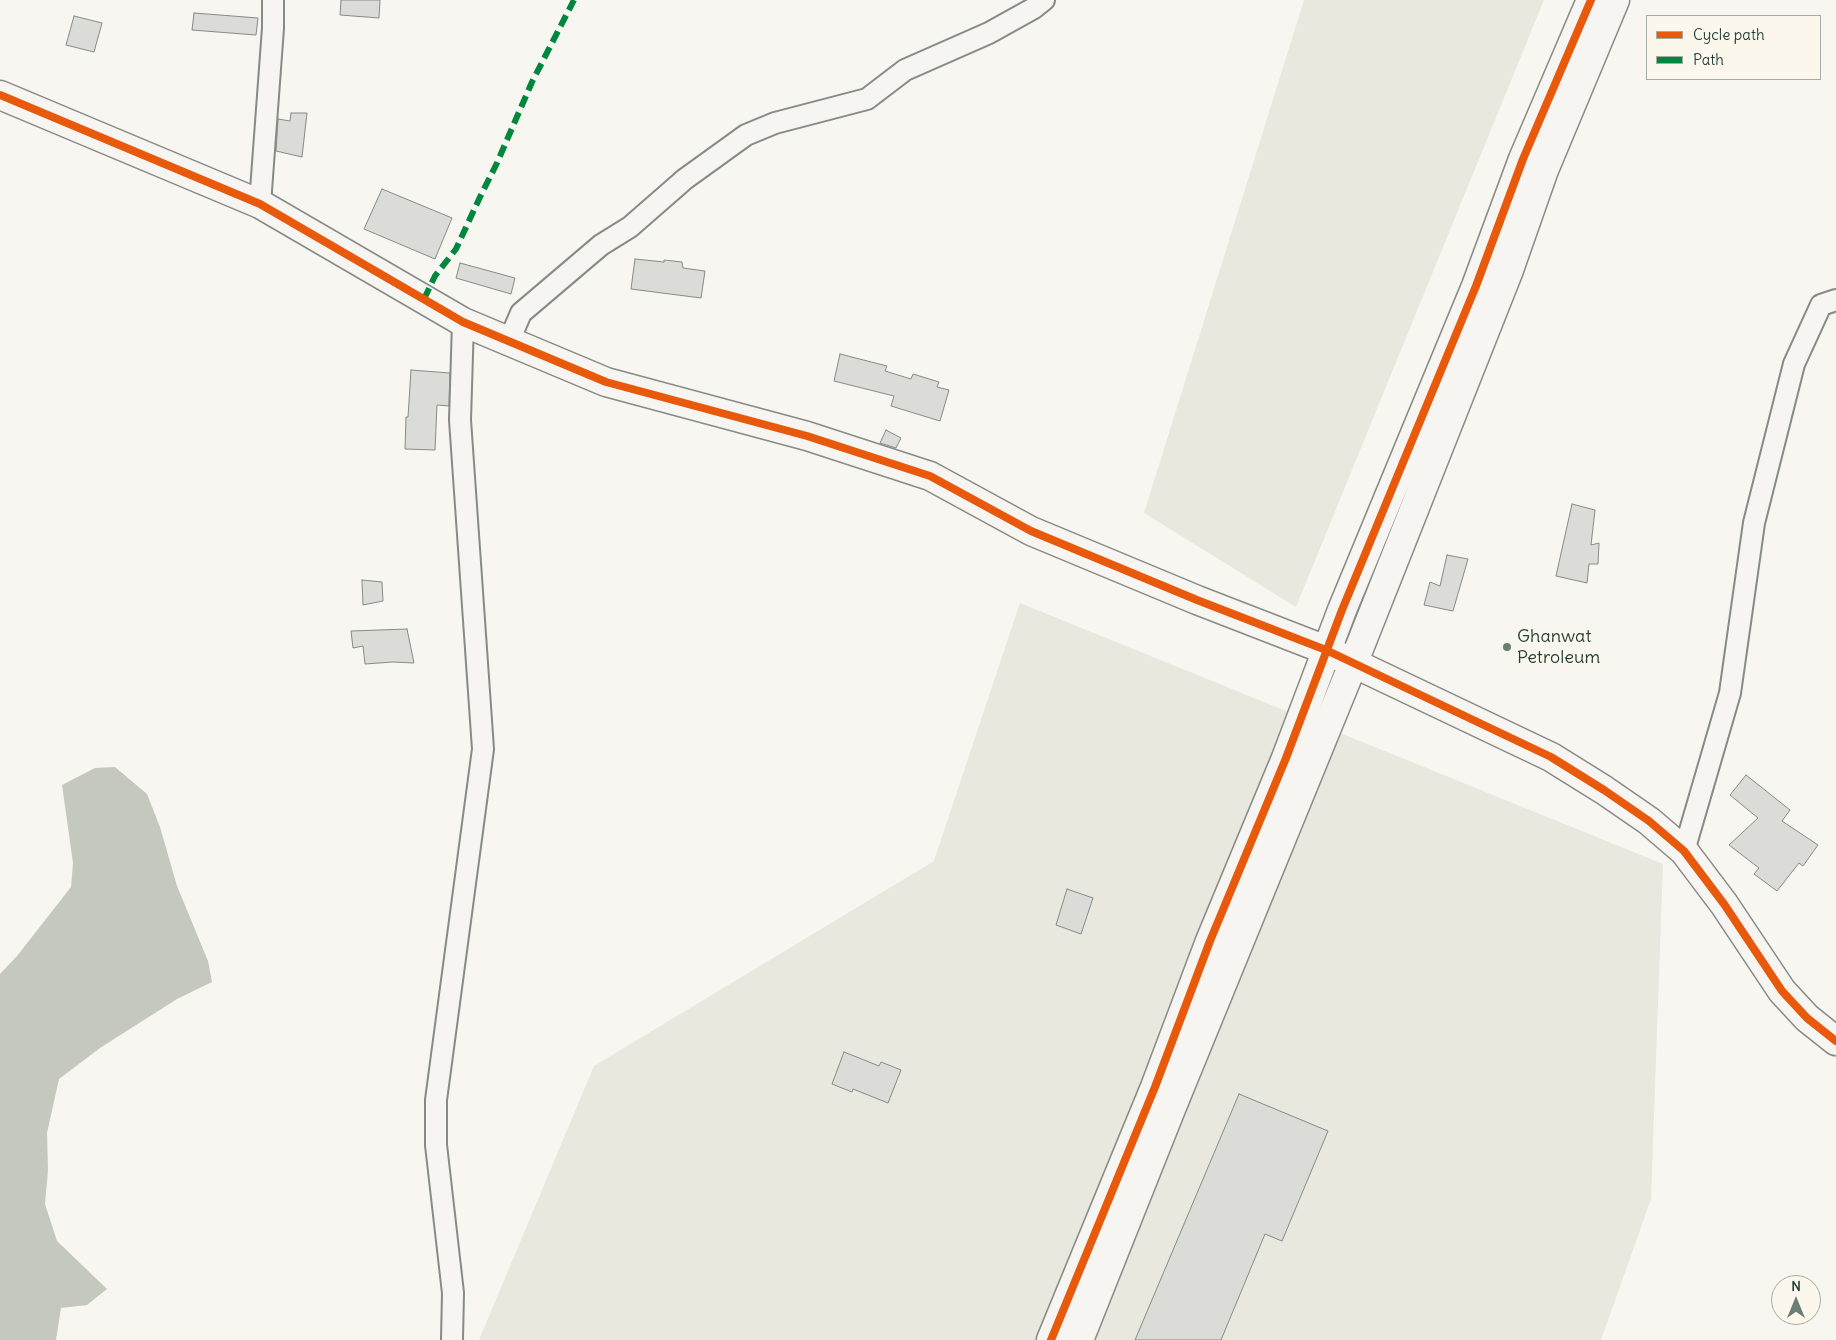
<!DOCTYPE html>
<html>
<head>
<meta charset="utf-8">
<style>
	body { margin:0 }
	#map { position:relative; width:1836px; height:1340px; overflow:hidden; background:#f8f6f0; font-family:Delius,sans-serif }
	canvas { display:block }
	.legend { position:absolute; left:1646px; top:15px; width:175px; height:65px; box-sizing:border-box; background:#fbf7ec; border:1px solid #a3ada2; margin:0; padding:6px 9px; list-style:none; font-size:15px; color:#1f3d34 }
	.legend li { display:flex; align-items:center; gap:10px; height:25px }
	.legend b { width:25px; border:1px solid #a3ada2 }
	.north { position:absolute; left:1771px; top:1275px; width:50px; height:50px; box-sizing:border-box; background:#fbf7ec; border:1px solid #a3ada2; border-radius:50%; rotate:0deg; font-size:14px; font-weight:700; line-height:20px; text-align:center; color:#1f3d34 }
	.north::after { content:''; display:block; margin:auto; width:18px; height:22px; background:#6b7e76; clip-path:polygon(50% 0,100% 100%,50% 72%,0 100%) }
</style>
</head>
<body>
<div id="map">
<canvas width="1836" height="1340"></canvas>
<ul class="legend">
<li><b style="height:6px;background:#e8590c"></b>Cycle path</li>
<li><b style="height:6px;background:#00873e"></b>Path</li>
</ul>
<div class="north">N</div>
</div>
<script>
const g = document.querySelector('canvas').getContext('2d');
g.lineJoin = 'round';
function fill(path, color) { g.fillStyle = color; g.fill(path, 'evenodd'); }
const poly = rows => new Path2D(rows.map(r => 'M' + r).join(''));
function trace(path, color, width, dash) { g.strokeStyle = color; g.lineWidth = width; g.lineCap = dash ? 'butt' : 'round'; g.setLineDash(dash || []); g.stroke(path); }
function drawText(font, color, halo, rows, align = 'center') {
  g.font = font + ' Delius,sans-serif'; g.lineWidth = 4.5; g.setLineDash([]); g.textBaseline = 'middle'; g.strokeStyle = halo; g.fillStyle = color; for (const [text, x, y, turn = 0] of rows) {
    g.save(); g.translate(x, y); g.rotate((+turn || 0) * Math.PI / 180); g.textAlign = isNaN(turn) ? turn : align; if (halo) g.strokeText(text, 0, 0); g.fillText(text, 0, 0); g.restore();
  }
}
const built = poly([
	[1304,0,1544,0,1296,607,1144,513],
	[1020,603,1663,864,1651,1199,1601,1340,479,1340,594,1066,934,861]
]);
const water = poly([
	[115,767,147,794,160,827,177,886,208,961,212,982,177,999,100,1048,59,1079,47,1133,48,1170,45,1204,57,1241,107,1289,87,1305,61,1308,56,1340,0,1340,0,974,17,956,71,887,73,863,62,785,95,768]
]);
const building = poly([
	[341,0,380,0,379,18,340,15,341,0],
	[194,13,258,18,256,35,192,30,194,13],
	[74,16,102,23,94,52,66,45,74,16],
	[291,113,307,113,302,157,276,151,278,119,290,121,291,113],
	[382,189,452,218,435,259,364,229,382,189],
	[635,259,664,262,664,260,682,262,683,268,705,271,701,298,631,289,635,259],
	[460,263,515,278,511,294,456,278,460,263],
	[840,354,887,366,885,371,911,379,913,374,939,382,937,387,949,390,940,421,891,406,894,396,834,381,840,354],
	[411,370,450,373,449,406,437,405,435,450,405,449,406,417,408,417,411,370],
	[886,430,901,438,896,448,880,443,886,430],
	[1572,504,1595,510,1591,545,1599,543,1598,564,1589,564,1587,583,1556,576,1572,504],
	[1447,555,1468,559,1453,611,1424,605,1430,582,1440,586,1447,555],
	[362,580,382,582,383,601,363,605,362,580],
	[407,629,414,663,393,662,365,664,363,646,353,648,351,631,407,629],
	[1746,775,1790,810,1782,821,1818,845,1803,866,1799,863,1777,891,1754,874,1759,868,1729,845,1758,818,1730,795,1746,775],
	[1067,889,1093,898,1081,934,1056,925,1067,889],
	[844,1052,879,1066,881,1062,901,1070,888,1103,853,1089,852,1092,832,1084,844,1052],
	[1239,1094,1328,1131,1282,1241,1265,1234,1221,1340,1135,1340,1239,1094]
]);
const street = poly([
	[260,204,273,28,273,0],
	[509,341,521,313,601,245,630,227,685,179,746,135,775,123,867,99,905,70,989,33,1034,8,1044,0],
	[1684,851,1730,693,1754,523,1794,364,1821,305,1836,300],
	[452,1340,453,1293,436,1145,436,1100,483,749,460,420,463,322]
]);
const secondary = poly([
	[0,95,260,204,463,322,606,382,807,436,930,476,1031,531,1197,600,1326,650,1551,757,1604,790,1649,821,1684,851,1724,904,1782,991,1807,1018,1836,1041],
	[1051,1340,1155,1087,1210,941,1286,758,1342,610,1476,286,1523,159,1591,0],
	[1079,1340,1171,1109,1353,664,1509,270,1544,170,1615,0]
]);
const quiet = poly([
	[424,299,435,276,456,249,480,197,497,163,532,82,574,0]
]);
const cycleway = poly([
	[0,95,260,204,463,322,606,382,807,436,930,476,1031,531,1197,600,1326,650,1551,757,1604,790,1649,821,1684,851,1724,904,1782,991,1807,1018,1836,1041],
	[1051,1340,1155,1087,1210,941,1286,758,1342,610,1476,286,1523,159,1591,0]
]);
const markers = [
	[1507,647,5,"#6b7e76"]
];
const poiNames = [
	["Ghanwat",1517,637],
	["Petroleum",1517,658]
];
fill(built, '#e8e8df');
fill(water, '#c4c8bf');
fill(building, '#dbdbd7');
trace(building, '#868b86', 1);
trace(street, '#868b86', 24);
trace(secondary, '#868b86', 31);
trace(street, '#f6f5f1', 20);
trace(secondary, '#f6f5f1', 28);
trace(quiet, '#00873e', 6, [12, 6]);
trace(cycleway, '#e8590c', 8);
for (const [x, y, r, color] of markers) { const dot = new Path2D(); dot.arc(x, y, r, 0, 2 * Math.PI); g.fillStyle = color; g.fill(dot); trace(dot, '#fbf7ec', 2); }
drawText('18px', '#1f3d34', '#fbf7ec', poiNames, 'left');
</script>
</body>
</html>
